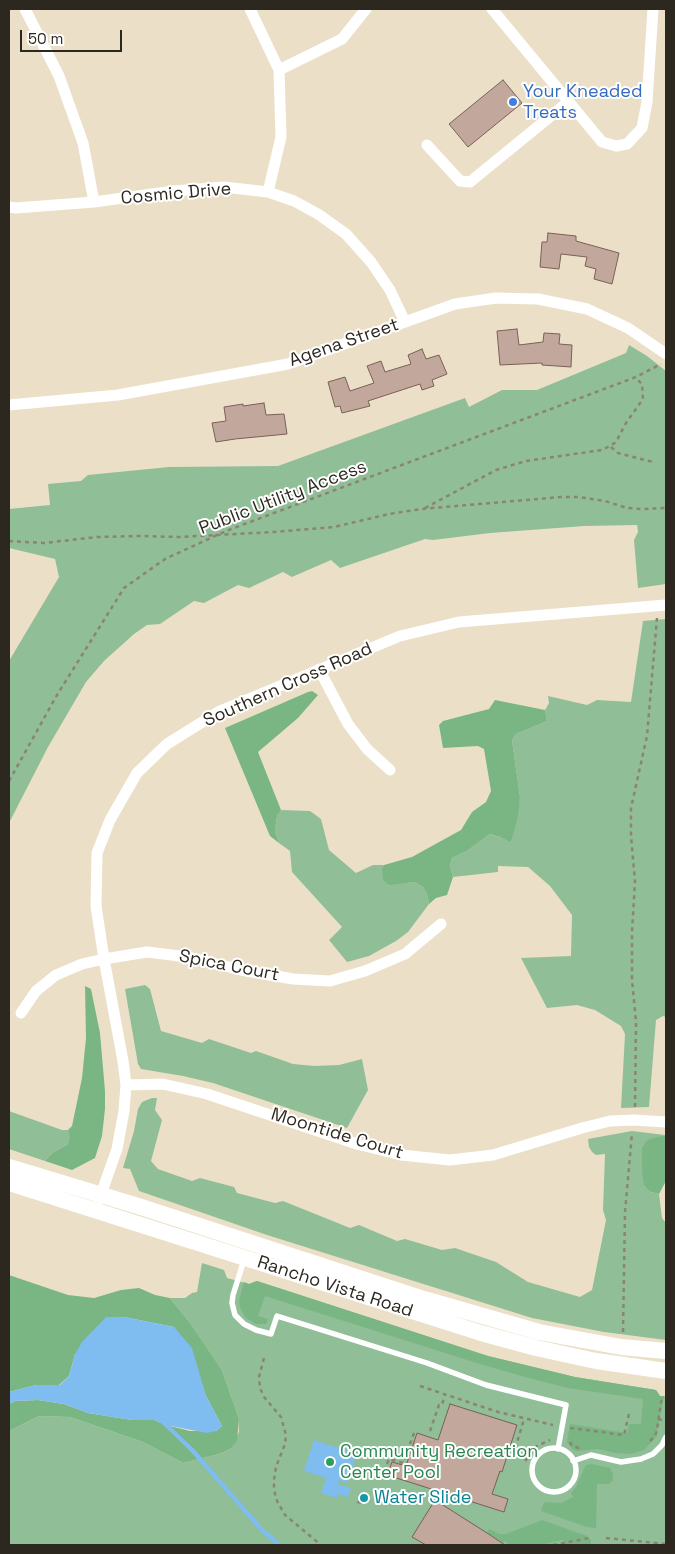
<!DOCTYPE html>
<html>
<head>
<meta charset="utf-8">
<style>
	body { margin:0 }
	#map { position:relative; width:675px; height:1554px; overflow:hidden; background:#ebe0c7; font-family:"Space Grotesk",sans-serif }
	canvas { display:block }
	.frame { position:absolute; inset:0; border:10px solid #2d281f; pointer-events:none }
	.scale { position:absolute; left:20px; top:30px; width:102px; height:22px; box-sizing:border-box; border:2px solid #2d281f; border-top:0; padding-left:6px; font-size:15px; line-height:18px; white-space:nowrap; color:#2d281f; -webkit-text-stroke:4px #fff; paint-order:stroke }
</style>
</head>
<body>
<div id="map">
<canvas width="675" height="1554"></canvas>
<div class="frame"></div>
<div class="scale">50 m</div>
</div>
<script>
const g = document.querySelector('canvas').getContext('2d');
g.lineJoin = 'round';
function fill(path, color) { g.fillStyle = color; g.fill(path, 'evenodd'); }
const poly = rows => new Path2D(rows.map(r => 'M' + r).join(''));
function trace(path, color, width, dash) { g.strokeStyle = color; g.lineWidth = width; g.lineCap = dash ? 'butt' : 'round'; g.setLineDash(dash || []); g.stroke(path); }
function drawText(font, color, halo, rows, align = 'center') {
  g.font = font + ' "Space Grotesk",sans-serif'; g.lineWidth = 4; g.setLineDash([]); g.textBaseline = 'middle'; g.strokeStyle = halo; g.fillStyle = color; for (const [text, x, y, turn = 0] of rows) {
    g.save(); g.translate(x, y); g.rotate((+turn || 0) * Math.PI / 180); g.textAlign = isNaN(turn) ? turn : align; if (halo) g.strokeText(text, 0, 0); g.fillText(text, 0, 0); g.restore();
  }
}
const green = poly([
	[629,345,647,356,666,371,666,584,638,588,634,540,638,532,637,525,584,526,490,533,433,540,425,539,340,568,331,560,292,577,283,572,249,588,238,585,204,603,194,601,160,624,147,625,134,634,104,661,86,682,48,747,9,823,9,661,59,577,55,559,9,548,9,509,50,505,48,484,81,481,88,475,169,467,278,466,465,398,469,407,502,390,537,390,626,353],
	[666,619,666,1017,663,1016,656,1020,649,1107,621,1108,625,1034,621,1026,595,1010,577,1005,547,1008,521,958,571,956,572,915,550,886,528,867,498,866,498,872,453,877,450,866,452,858,467,851,490,834,500,837,511,843,520,797,512,740,516,734,547,721,545,710,549,703,548,696,587,705,597,700,631,702,643,621],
	[281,810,310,811,321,819,329,850,356,873,373,865,384,865,382,868,389,884,415,882,423,887,427,894,429,904,408,932,396,941,369,956,347,962,329,940,342,927,292,872,290,851,279,843,275,831,277,816],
	[145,985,150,989,161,1031,202,1043,209,1039,251,1053,256,1051,293,1064,314,1066,339,1065,362,1059,368,1090,347,1128,213,1083,183,1076,141,1069,138,1064,125,989],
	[152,1098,157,1098,155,1110,162,1120,151,1161,158,1169,192,1181,200,1178,234,1187,237,1193,275,1203,283,1201,350,1228,359,1225,397,1241,405,1239,442,1250,455,1248,496,1262,528,1282,580,1297,592,1290,606,1220,603,1210,605,1154,596,1155,592,1152,589,1147,588,1139,632,1131,665,1135,645,1142,642,1147,642,1172,651,1192,659,1194,662,1218,666,1223,666,1340,604,1332,532,1318,267,1235,139,1191,130,1169,123,1168,134,1131,138,1109,142,1102],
	[9,1111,62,1130,68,1130,71,1138,68,1144,52,1153,45,1161,9,1149],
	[202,1263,224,1270,227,1278,249,1284,257,1281,488,1356,575,1377,656,1390,660,1396,666,1396,666,1545,9,1545,9,1431,39,1416,70,1417,143,1442,183,1463,219,1454,230,1449,239,1432,239,1419,222,1370,191,1324,170,1298,185,1298,192,1293,197,1292]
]);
const forest = poly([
	[312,691,318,695,298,718,258,752,281,810,277,816,275,831,279,843,270,836,225,728,308,692],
	[495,700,545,710,547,721,516,734,512,740,520,797,518,816,511,843,500,837,490,834,467,851,452,858,450,866,453,877,447,895,436,898,429,904,427,894,423,887,415,882,389,885,383,880,382,868,384,865,412,857,461,830,472,812,486,802,491,791,484,749,478,746,443,748,439,725,443,721,489,709],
	[85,986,91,989,100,1033,105,1091,105,1109,102,1136,95,1158,72,1170,45,1161,52,1153,68,1144,70,1138,68,1130,72,1126,82,1078,86,1038],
	[666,1135,666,1181,659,1194,651,1192,644,1185,642,1172,642,1147,645,1142,650,1139],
	[9,1275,68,1295,94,1298,121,1290,139,1288,155,1295,170,1298,191,1324,222,1370,239,1419,237,1441,230,1449,219,1454,183,1463,143,1442,70,1417,39,1416,9,1431,9,1404,15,1401,38,1400,64,1404,88,1413,132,1420,154,1420,166,1425,190,1431,216,1431,222,1426,206,1396,198,1373,174,1327,124,1317,75,1354,69,1376,59,1385,36,1385,9,1392],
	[257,1281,488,1356,575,1377,656,1390,660,1396,664,1396,656,1437,644,1450,631,1454,615,1453,598,1449,577,1451,573,1450,567,1442,570,1424,627,1433,629,1424,641,1424,643,1399,568,1388,529,1378,480,1364,265,1296,258,1316,268,1319,266,1324,256,1324,245,1317,240,1307,239,1301,244,1282,249,1284],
	[592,1464,610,1468,613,1474,613,1480,609,1484,597,1484,596,1528,587,1527,541,1511,544,1502,561,1503,573,1497,571,1493,576,1487,584,1469,586,1465],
	[542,1520,587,1536,591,1540,591,1545,564,1545,563,1540,540,1545,509,1545,505,1541,503,1543,487,1533,489,1529,499,1534,506,1534]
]);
const water = poly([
	[106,1317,124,1317,174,1327,192,1348,206,1396,222,1426,216,1431,207,1433,166,1425,154,1420,132,1420,88,1413,64,1404,38,1400,15,1401,9,1404,9,1392,36,1385,60,1385,69,1376,75,1354,82,1342],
	[314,1440,357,1454,347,1483,339,1480,337,1484,351,1488,348,1497,338,1494,337,1498,321,1493,326,1478,304,1471]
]);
const stream = poly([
	[162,1421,193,1451,261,1529,279,1545]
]);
const building = poly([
	[503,80,522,103,468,147,449,124,503,80],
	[548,233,576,236,576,241,619,253,612,284,594,279,596,269,585,266,587,257,561,254,559,269,540,267,542,242,547,242,548,233],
	[517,329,519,345,543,342,544,333,560,334,559,344,572,345,571,367,542,365,542,363,500,365,497,331,517,329],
	[422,349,426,359,439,355,447,374,432,380,434,386,422,390,420,384,368,401,370,406,342,413,340,406,335,407,328,382,345,377,350,391,374,383,367,366,381,361,385,372,411,364,408,355,422,349],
	[264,403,266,415,284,414,287,434,235,439,216,442,212,423,226,421,224,407,243,404,243,406,264,403],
	[450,1404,517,1425,502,1472,500,1471,492,1494,508,1499,504,1512,387,1475,392,1462,406,1466,417,1433,438,1440,450,1404],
	[435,1500,487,1533,505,1545,426,1545,412,1537,435,1500]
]);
const path = poly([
	[611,447,618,453,653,462],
	[425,508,496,470,526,461,602,450,610,446,616,442,626,423,643,399,642,384,636,378],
	[9,541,44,543,97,537,140,536,179,537,273,532,334,527,389,514,421,509,561,497,579,497,605,501,627,508,642,509,666,508],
	[9,781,57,695,124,588,165,559,226,531,636,377,661,364],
	[635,1107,636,1022,632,980,632,932,635,881,631,836,631,808,647,736,657,618],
	[623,1332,625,1212,632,1133],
	[264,1358,259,1377,260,1388,264,1397,281,1417,286,1435,285,1444,276,1467,274,1480,274,1490,277,1501,285,1515,321,1545],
	[420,1386,498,1412,553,1425],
	[658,1419,666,1421],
	[570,1428,624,1435,629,1414],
	[430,1431,439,1405,442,1405,445,1394],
	[650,1441,655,1436,657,1430,662,1396],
	[570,1442,572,1446,579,1448],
	[513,1456,524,1419],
	[525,1461,537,1446,550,1440],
	[387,1464,389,1459,403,1463,414,1433],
	[360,1494,358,1502,362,1503,365,1495],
	[606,1538,666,1544],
	[553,1545,589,1538]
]);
const lane = poly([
	[244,1260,233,1295,232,1303,235,1315,244,1324,256,1330,271,1334,277,1316,427,1363,486,1385,566,1405,558,1449],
	'532 1470a22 22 0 1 1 44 0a22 22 0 1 1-44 0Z',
	[573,1461,591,1455,621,1462,641,1459,653,1454,662,1445,666,1437]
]);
const street = poly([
	[25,9,59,76,83,143,94,202],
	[250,9,279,70,281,137,268,192],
	[492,9,602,142,616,146,627,144,642,128,647,102,653,9],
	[279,70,342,39,366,9],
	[427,145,460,181,470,182,568,102],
	[9,207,16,208,94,202,174,191,224,187,268,192,294,201,318,214,346,234,371,262,390,290,405,322],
	[9,405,118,395,288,364,455,304,496,298,538,299,587,309,628,328,666,354],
	[319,669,348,724,367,749,390,770],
	[21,1013,36,991,56,975,82,964,104,959,147,952,188,957,241,970,293,979,330,981,365,971,405,954,441,924],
	[126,1085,163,1084,207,1094,357,1144,401,1155,450,1160,493,1155,582,1128,610,1121,634,1120,666,1122],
	[99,1200,117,1149,124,1111,126,1085,123,1061,104,959,96,906,97,853,110,820,137,773,167,744,220,711,400,636,459,622,666,605]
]);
const secondary = poly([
	[9,1167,138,1206,424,1299,539,1332,621,1347,666,1351],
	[9,1183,481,1333,536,1348,596,1361,666,1371]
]);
const markers = [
	[513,102,5,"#3f7fe0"],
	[330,1462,5,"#2e9e5b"],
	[364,1498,5,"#0f9aa8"]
];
const shopNames = [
	["Your Kneaded",523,92],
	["Treats",523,113]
];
const streetNames = [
	["Cosmic Drive",176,194,-5],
	["Agena Street",344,343,-19],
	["Public Utility Access",283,498,-21],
	["Southern Cross Road",288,685,-24],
	["Spica Court",229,966,11],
	["Moontide Court",337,1134,17],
	["Rancho Vista Road",335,1287,18]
];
const leisureNames = [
	["Community Recreation",340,1452],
	["Center Pool",340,1473]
];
const cultureNames = [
	["Water Slide",374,1498]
];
fill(green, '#90be97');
fill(forest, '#79b684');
fill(water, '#7fbcef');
trace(stream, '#7fbcef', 4.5);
fill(building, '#c2a79c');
trace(building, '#796057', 1);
trace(path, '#8c8473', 2.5, [4, 4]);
trace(lane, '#fff', 5.5);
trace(street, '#fff', 11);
trace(secondary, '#fff', 16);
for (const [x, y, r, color] of markers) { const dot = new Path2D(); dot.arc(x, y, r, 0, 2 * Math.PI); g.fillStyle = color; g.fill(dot); trace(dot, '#fff', 2); }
drawText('18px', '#366cbe', '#fff', shopNames, 'left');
drawText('18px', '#2d281f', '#fff', streetNames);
drawText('18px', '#27864d', '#fff', leisureNames, 'left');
drawText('18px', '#0d838f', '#fff', cultureNames, 'left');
</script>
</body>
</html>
